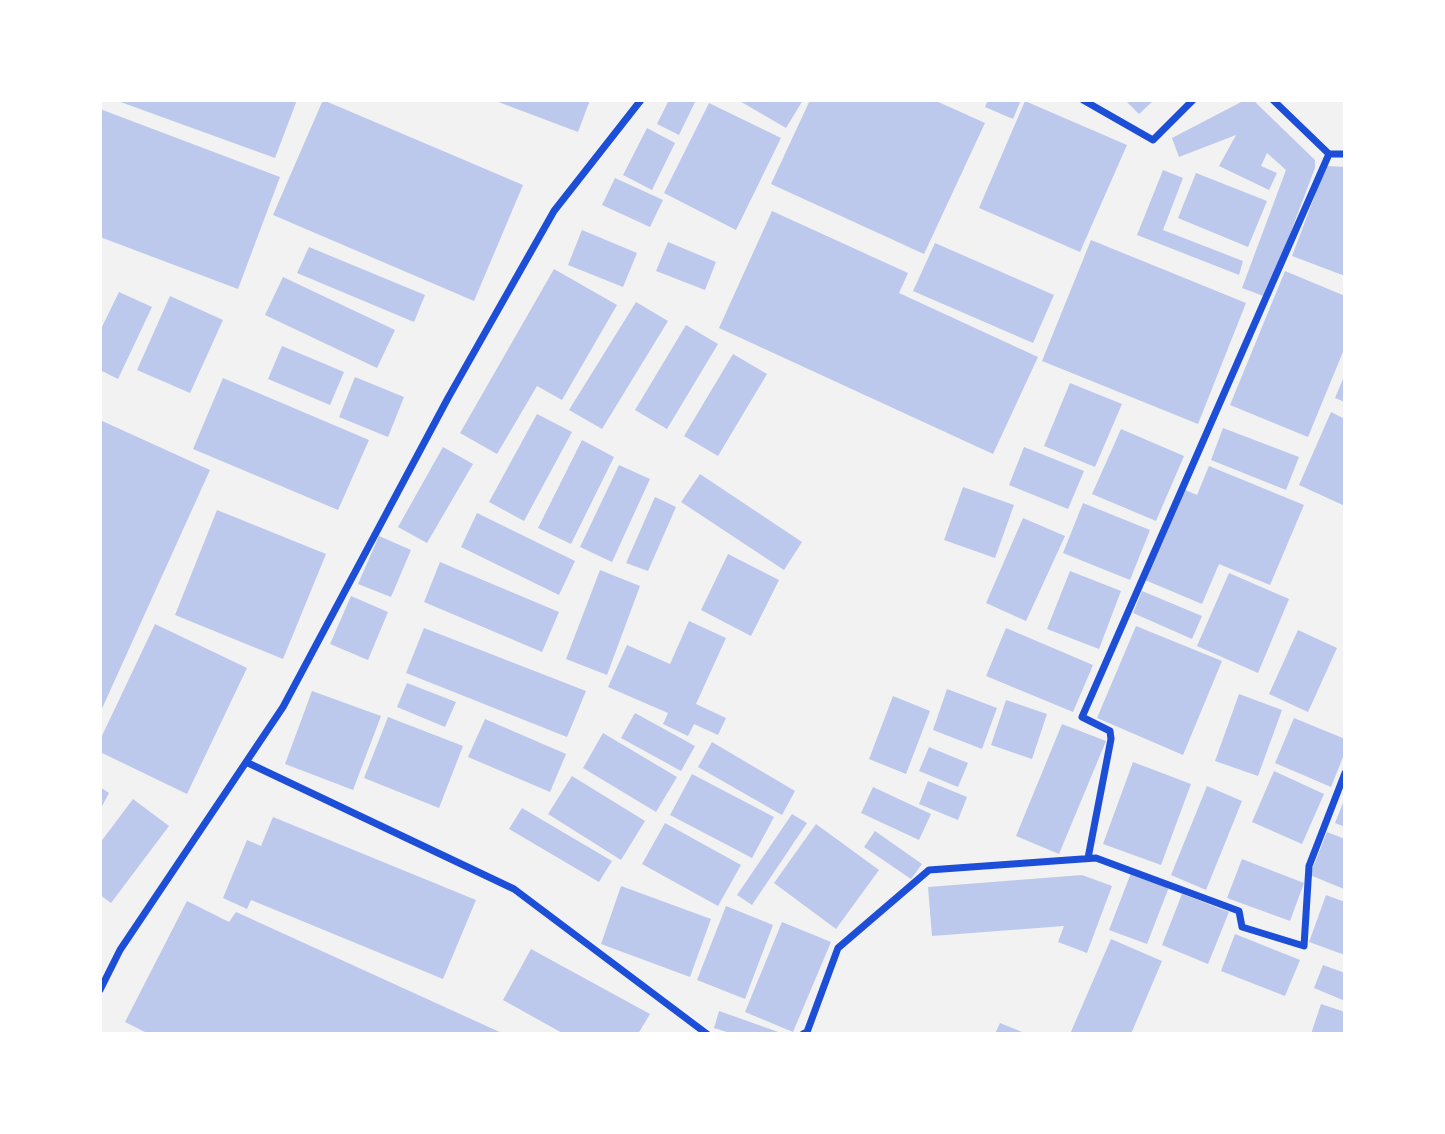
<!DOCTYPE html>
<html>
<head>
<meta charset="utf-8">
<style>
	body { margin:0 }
	#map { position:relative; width:1445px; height:1134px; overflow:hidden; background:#f2f2f2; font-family:"Nunito Sans",sans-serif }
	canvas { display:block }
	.frame { position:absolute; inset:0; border:102px solid #fff; pointer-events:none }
</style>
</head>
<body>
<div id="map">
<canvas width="1445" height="1134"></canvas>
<div class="frame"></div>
</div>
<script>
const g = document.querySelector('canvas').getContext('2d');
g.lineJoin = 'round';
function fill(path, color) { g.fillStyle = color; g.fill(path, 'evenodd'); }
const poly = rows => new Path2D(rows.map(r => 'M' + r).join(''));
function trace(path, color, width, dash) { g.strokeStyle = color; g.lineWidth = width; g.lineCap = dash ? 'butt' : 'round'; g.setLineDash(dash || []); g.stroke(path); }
const building = poly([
	[115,100,297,100,275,158],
	[323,100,523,185,474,301,273,215],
	[493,100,590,100,578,132],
	[669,100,696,100,679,135,657,124],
	[738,100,803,100,786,128],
	[810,100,934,100,985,123,924,254,771,184],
	[988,100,1021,100,1013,119,985,107],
	[1125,100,1154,100,1139,114],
	[1245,100,1253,100,1315,160,1315,168,1266,297,1242,288,1286,170,1267,153,1261,166,1277,173,1269,190,1219,166,1236,135,1179,157,1172,138],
	[1025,101,1127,145,1080,252,979,208],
	[709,103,781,138,736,230,664,193],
	[100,109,280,177,238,289,100,237],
	[647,128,675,143,652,190,623,175],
	[1326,166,1345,167,1345,276,1292,256],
	[1163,170,1183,178,1163,230,1243,261,1239,275,1137,235],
	[1196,173,1267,201,1248,247,1178,218],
	[615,178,663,200,650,227,602,205],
	[772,211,908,273,899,293,1038,357,993,454,719,328],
	[582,230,637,253,623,287,568,265],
	[1091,240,1246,303,1198,424,1042,361],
	[668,242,716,262,705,290,656,271],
	[935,243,1054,295,1033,343,913,291],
	[309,247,425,295,414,322,297,273],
	[554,269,617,305,562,400,537,386,497,454,460,433],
	[1285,271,1345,296,1345,347,1308,437,1230,405],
	[283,277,395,330,377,368,265,315],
	[119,292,152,307,118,379,100,370,100,331],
	[170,296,223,320,190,393,137,370],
	[636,302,668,321,602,429,569,410],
	[686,325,718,344,667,429,635,410],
	[282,346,344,372,330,405,268,379],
	[733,354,767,374,718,456,684,436],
	[1345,374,1345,402,1335,398],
	[355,377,404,397,388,437,339,417],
	[223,378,369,440,338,510,193,449],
	[1070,383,1122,404,1095,467,1044,446],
	[1331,412,1345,419,1345,506,1299,485],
	[537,414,572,432,524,521,489,502],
	[100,420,210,470,100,713],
	[1223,428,1299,457,1286,490,1211,460],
	[1121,429,1184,456,1156,521,1092,494],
	[582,440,614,457,571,544,538,528],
	[443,447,473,464,427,543,398,527],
	[1024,447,1084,471,1068,509,1009,485],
	[619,465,650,479,612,562,580,547],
	[1209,466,1304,505,1270,585,1219,564,1202,604,1145,580,1183,489,1197,495],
	[700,474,802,542,784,570,681,502],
	[963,487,1014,505,995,558,944,540],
	[655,497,676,507,648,571,626,563],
	[1083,503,1150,530,1130,580,1063,553],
	[217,510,326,554,283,659,175,615],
	[477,513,575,561,559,595,461,547],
	[1023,518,1065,536,1026,621,986,603],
	[379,536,411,550,391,597,358,584],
	[728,554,779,580,751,636,701,610],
	[440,562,559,612,542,652,424,602],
	[600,570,640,586,607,675,566,659],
	[1070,571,1121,591,1099,649,1047,629],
	[1229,573,1289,599,1258,673,1197,646],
	[1142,591,1202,616,1192,639,1133,613],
	[351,596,388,612,368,660,330,644],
	[689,621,726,638,696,704,726,718,718,735,694,724,688,736,663,724,668,713,608,687,627,645,670,664],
	[155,624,247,668,187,794,100,752,100,740],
	[1136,626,1222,661,1183,755,1097,718],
	[424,628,586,691,567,737,406,673],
	[1006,628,1093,665,1073,712,986,676],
	[1298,630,1337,648,1308,712,1269,694],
	[407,683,456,702,445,727,397,707],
	[947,689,997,708,982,749,933,730],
	[312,691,381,716,353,790,285,764],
	[1239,694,1282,710,1258,776,1215,761],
	[893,696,930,711,906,774,869,759],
	[1006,700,1047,714,1032,759,991,745],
	[635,713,695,746,681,771,621,738],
	[388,717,463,746,439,808,364,778],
	[1294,718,1345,739,1345,752,1331,787,1275,763],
	[485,719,566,754,550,792,468,757],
	[1062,724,1106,741,1059,854,1016,836],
	[603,733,677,777,656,812,583,768],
	[712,742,795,791,782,815,698,767],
	[929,747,968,763,958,787,919,771],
	[1133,762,1191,784,1161,865,1103,844],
	[1274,771,1324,794,1302,844,1252,822],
	[692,774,774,817,752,858,670,815],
	[572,776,645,821,621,860,548,814],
	[928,781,967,797,958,820,919,804],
	[1207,786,1242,801,1206,890,1171,875],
	[100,787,109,793,100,810],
	[873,787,931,814,919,840,861,813],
	[1345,798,1345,827,1335,823],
	[133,799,169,826,111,903,100,895,100,843],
	[522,808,612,861,599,882,509,829],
	[792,814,807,823,752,905,737,895],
	[273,817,476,900,443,979,251,900,247,909,223,898,247,840,261,846],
	[665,823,741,865,718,906,642,864],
	[816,824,879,870,836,929,774,883],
	[875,831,922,864,911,879,864,847],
	[1327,832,1345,839,1344,889,1310,875],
	[1242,859,1304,883,1290,921,1227,898],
	[1131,873,1169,887,1147,944,1109,930],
	[1082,875,1112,886,1087,953,1058,942,1064,926,932,936,928,887],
	[621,886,711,919,690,977,601,944],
	[1182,894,1229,912,1208,964,1162,945],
	[1326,895,1345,902,1345,955,1309,942],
	[187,901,229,922,236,912,504,1034,149,1034,125,1022],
	[726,906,773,925,745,999,697,980],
	[782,922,831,942,793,1032,745,1012],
	[1235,934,1300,960,1285,996,1221,971],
	[1111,939,1162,961,1131,1034,1070,1034],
	[531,949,650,1014,638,1034,564,1034,503,1000],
	[1323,965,1345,973,1345,1001,1314,988],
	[1321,1004,1345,1012,1345,1034,1311,1034],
	[719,1011,784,1034,733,1034,714,1028],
	[1000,1023,1027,1034,995,1034]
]);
const minor = poly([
	[1083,100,1153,140,1193,100],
	[1273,100,1329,154,1345,154],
	[246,762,514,889,707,1034],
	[1088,858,1111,739,1110,731,1082,717,1329,154],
	[100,990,120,950,283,707,448,398,554,211,641,100],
	[803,1034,807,1032,838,948,929,870,1096,858,1239,911,1242,927,1304,946,1309,866,1345,773]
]);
fill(building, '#bdc9ec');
trace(minor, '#1d4ed8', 7);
</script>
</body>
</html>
